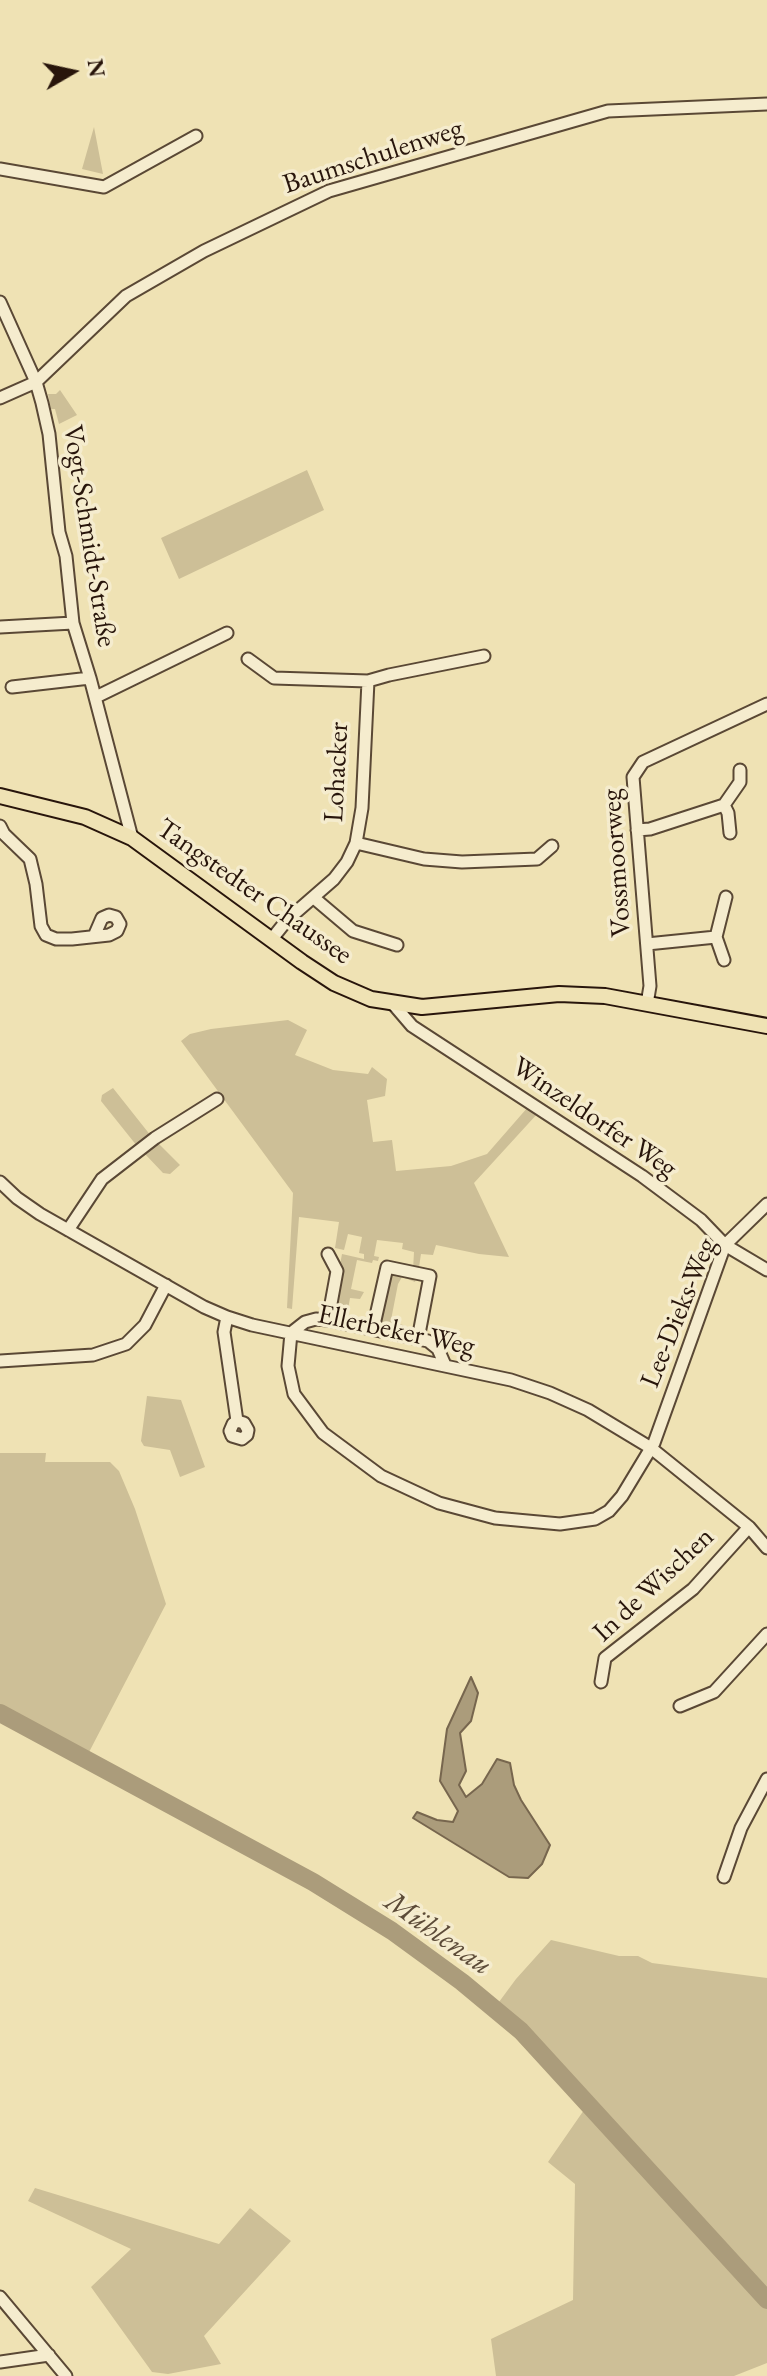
<!DOCTYPE html>
<html>
<head>
<meta charset="utf-8">
<style>
	body { margin:0 }
	#map { position:relative; width:767px; height:2376px; overflow:hidden; background:#efe2b4; font-family:"EB Garamond",serif }
	canvas { display:block }
	.north { position:absolute; left:32px; top:32px; width:80px; height:80px; -webkit-text-stroke:6px #f5ecce; paint-order:stroke; rotate:81deg; font-size:22px; font-weight:700; line-height:32px; text-align:center; color:#28150b }
	.north::after { content:''; display:block; margin:auto; width:28px; height:36px; background:#28150b; clip-path:polygon(50% 0,100% 100%,50% 72%,0 100%) }
</style>
</head>
<body>
<div id="map">
<canvas width="767" height="2376"></canvas>
<div class="north">N</div>
</div>
<script>
const g = document.querySelector('canvas').getContext('2d');
g.lineJoin = 'round';
function fill(path, color) { g.fillStyle = color; g.fill(path, 'evenodd'); }
const poly = rows => new Path2D(rows.map(r => 'M' + r).join(''));
function trace(path, color, width, dash) { g.strokeStyle = color; g.lineWidth = width; g.lineCap = dash ? 'butt' : 'round'; g.setLineDash(dash || []); g.stroke(path); }
function drawText(font, color, halo, rows, align = 'center') {
  g.font = font + ' "EB Garamond",serif'; g.lineWidth = 7; g.setLineDash([]); g.textBaseline = 'middle'; g.strokeStyle = halo; g.fillStyle = color; for (const [text, x, y, turn = 0] of rows) {
    g.save(); g.translate(x, y); g.rotate((+turn || 0) * Math.PI / 180); g.textAlign = isNaN(turn) ? turn : align; if (halo) g.strokeText(text, 0, 0); g.fillText(text, 0, 0); g.restore();
  }
}
const green = poly([
	[94,127,103,174,82,169],
	[60,390,77,415,59,424,55,409,51,409,48,394,56,394],
	[307,470,324,510,179,579,161,538],
	[288,1020,307,1030,295,1055,333,1070,368,1074,372,1067,387,1079,385,1096,367,1100,373,1142,392,1140,396,1171,451,1166,487,1154,528,1107,538,1113,474,1183,509,1257,479,1254,436,1245,433,1255,421,1254,419,1267,430,1269,430,1274,413,1270,414,1252,402,1249,403,1243,377,1240,374,1256,379,1257,378,1261,373,1260,372,1263,357,1260,351,1289,364,1292,360,1299,350,1298,347,1315,356,1317,355,1323,335,1318,331,1312,342,1254,364,1259,364,1254,359,1253,362,1237,348,1234,344,1250,335,1248,339,1222,299,1217,292,1309,287,1308,293,1193,181,1041,190,1034,211,1029],
	[113,1088,151,1136,137,1146,101,1101,102,1095],
	[159,1144,180,1165,170,1174,163,1173,145,1154],
	[389,1270,422,1277,425,1282,416,1279,415,1282,402,1277,398,1284,391,1320,417,1331,411,1335,380,1328,377,1320],
	[147,1396,181,1400,205,1467,180,1477,170,1450,144,1446,141,1441],
	[0,1453,46,1453,45,1462,110,1462,119,1471,135,1509,166,1604,87,1756,0,1710],
	[551,1940,619,1956,638,1956,652,1963,767,1978,767,2363,734,2376,496,2376,491,2339,573,2300,575,2184,548,2162,584,2110,493,2014,496,2006,516,1979],
	[35,2188,219,2244,250,2208,291,2241,204,2336,221,2364,168,2374,152,2372,91,2287,131,2249,28,2201]
]);
const water = poly([
	[471,1677,478,1693,471,1721,460,1733,466,1771,459,1785,466,1797,482,1784,497,1759,510,1763,514,1785,521,1800,550,1845,542,1864,528,1878,509,1877,413,1818,417,1812,437,1820,453,1822,458,1811,440,1781,447,1729,471,1677]
]);
const river = poly([
	[0,1713,313,1882,392,1931,462,1982,521,2031,767,2300]
]);
const minor = poly([
	[0,169,104,187,196,136],
	[0,302,36,382,42,403,49,434,59,532,66,556,73,623,90,678,132,838],
	[0,398,36,382,126,296,204,251,329,191,608,111,767,104],
	[0,627,73,623],
	[248,659,274,678,368,681],
	[12,687,90,678],
	[96,697,227,633],
	[724,805,728,813,730,833],
	[0,826,4,834,30,859,36,884,41,926,46,935,56,939,72,939,109,935,117,931,120,924,116,917,109,915,102,918,95,934],
	[637,830,650,829,724,805,740,782,740,770],
	[356,843,424,859,462,862,537,859,552,846],
	[314,898,353,931,397,945],
	[716,937,726,897],
	[271,940,287,920,334,879,347,862,356,843,362,808,368,681,389,675,484,656],
	[647,944,716,937,724,960],
	[647,1004,650,986,633,777,643,762,767,704],
	[394,1005,412,1026,642,1176,701,1220,725,1245,767,1270],
	[0,1182,17,1198,40,1214,204,1307,227,1317,252,1325,511,1380,550,1393,588,1410,651,1448,749,1527,767,1548],
	[68,1230,102,1179,155,1138,217,1099],
	[328,1254,337,1271,328,1320],
	[227,1317,224,1332,237,1421,233,1424,230,1431,232,1436,242,1439,247,1435,248,1430,244,1423,237,1421],
	[373,1329,387,1267,430,1276,418,1339],
	[0,1361,93,1355,126,1344,145,1325,166,1285],
	[445,1365,438,1349,428,1341,328,1320,316,1319,305,1322,291,1333,288,1366,294,1394,323,1433,381,1476,439,1503,495,1518,560,1524,595,1519,609,1511,622,1496,654,1443,725,1245,767,1204],
	[601,1682,605,1658,693,1589,749,1527],
	[680,1706,714,1692,767,1634],
	[724,1877,741,1828,767,1779],
	[0,2297,66,2376],
	[0,2362,49,2355]
]);
const major = poly([
	[0,796,85,817,132,838,302,962,334,983,371,999,422,1007,559,994,605,996,767,1026]
]);
const streetNames = [
	["Baumschulenweg",373,157,-18],
	["Vogt-Schmidt-Straße",89,536,81],
	["Lohacker",337,772,-87],
	["Vossmoorweg",617,863,-94],
	["Tangstedter Chaussee",254,892,35],
	["Winzeldorfer Weg",594,1118,34],
	["Lee-Dieks-Weg",679,1313,-68],
	["Ellerbeker Weg",396,1331,12],
	["In de Wischen",654,1585,-43]
];
const waterNames = [
	["Mühlenau",438,1934,35]
];
fill(green, '#cdbf97');
fill(water, '#ab9c7b');
trace(water, '#77664e', 2);
trace(river, '#ab9c7b', 18);
trace(minor, '#5a4835', 15);
trace(major, '#28150b', 18);
trace(minor, '#f5ecce', 11);
trace(major, '#efe2b4', 14);
drawText('28px', '#28150b', '#f5ecce', streetNames);
drawText('italic 30px', '#5c4b38', '#f5ecce', waterNames);
</script>
</body>
</html>
